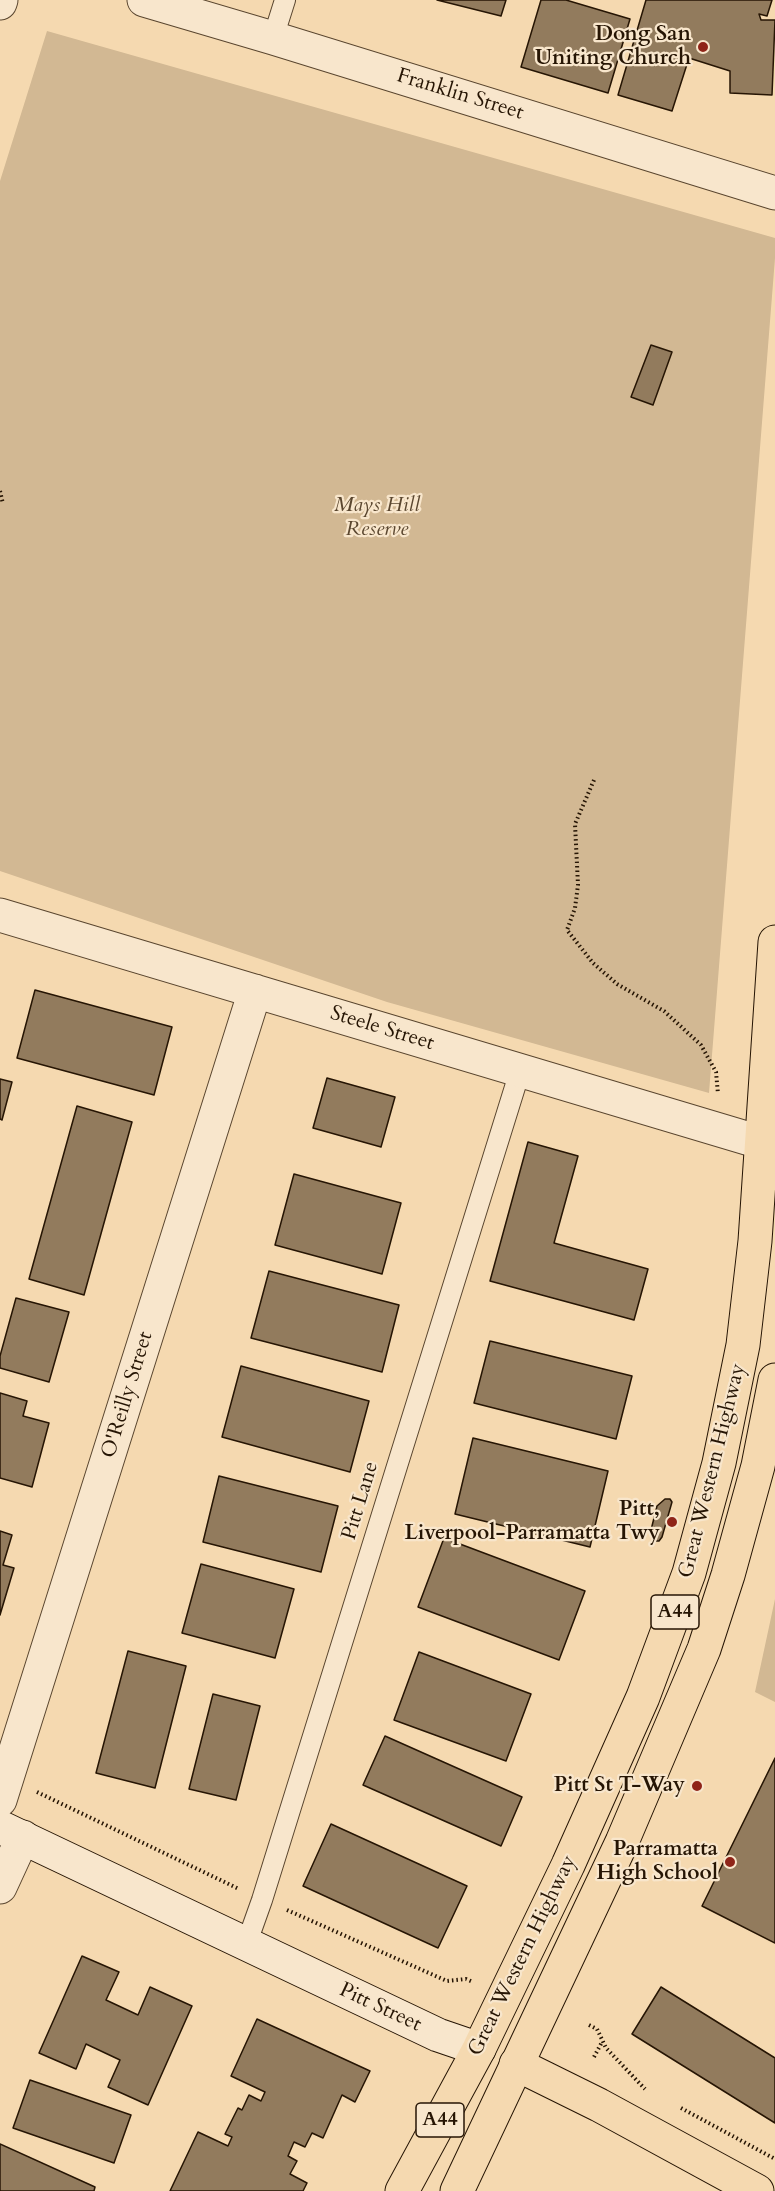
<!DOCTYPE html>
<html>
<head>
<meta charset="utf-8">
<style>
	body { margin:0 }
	canvas { display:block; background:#f5d9b0 }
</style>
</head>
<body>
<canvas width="775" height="2191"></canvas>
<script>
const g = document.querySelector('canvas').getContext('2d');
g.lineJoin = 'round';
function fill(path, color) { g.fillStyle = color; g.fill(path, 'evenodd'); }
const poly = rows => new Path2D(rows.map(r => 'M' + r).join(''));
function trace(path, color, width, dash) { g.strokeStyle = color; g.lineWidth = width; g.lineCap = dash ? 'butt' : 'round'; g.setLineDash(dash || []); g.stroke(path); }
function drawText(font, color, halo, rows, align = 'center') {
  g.font = font + ' Cardo,serif'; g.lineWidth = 4.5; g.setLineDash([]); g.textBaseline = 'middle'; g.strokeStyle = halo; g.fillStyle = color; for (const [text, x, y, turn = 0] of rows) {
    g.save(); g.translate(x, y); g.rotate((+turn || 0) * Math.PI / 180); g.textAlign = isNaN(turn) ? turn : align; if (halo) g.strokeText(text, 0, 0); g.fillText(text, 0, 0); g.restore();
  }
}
const green = poly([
	[47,31,775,238,775,258,709,1093,387,1002,0,871,0,181],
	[775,1599,775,1702,755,1692]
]);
const building = poly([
	[437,0,506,0,501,16,437,0],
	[541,0,566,0,630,19,608,93,521,67,541,0],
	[646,0,772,0,767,16,759,14,761,20,775,20,772,95,730,93,730,71,689,58,672,111,618,95,646,0],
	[651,345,672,352,653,405,631,397,651,345],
	[35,990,172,1027,154,1095,17,1058,35,990],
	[327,1078,395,1097,381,1147,313,1128,327,1078],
	[0,1079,12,1082,2,1120,0,1119,0,1079],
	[77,1106,132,1122,84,1295,29,1279,77,1106],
	[528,1142,578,1156,554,1243,648,1269,634,1320,490,1281,528,1142],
	[294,1174,401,1203,382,1274,275,1245,294,1174],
	[269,1271,399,1305,382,1372,251,1338,269,1271],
	[16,1298,69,1312,49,1382,0,1368,0,1356,16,1298],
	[490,1341,632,1376,616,1439,474,1403,490,1341],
	[241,1366,369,1401,350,1472,222,1437,241,1366],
	[0,1393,27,1401,23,1416,49,1423,32,1487,0,1478,0,1393],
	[473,1438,608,1471,590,1547,455,1514,473,1438],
	[219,1476,338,1506,321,1572,203,1542,219,1476],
	[665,1499,670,1499,672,1502,662,1537,659,1541,655,1541,651,1530,657,1506,665,1499],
	[0,1531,12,1535,3,1565,14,1568,0,1615,0,1531],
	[444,1538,585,1591,559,1660,418,1607,444,1538],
	[201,1564,294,1589,275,1658,182,1633,201,1564],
	[128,1651,186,1666,155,1788,96,1773,128,1651],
	[419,1652,531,1694,506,1761,394,1720,419,1652],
	[213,1694,260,1706,236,1800,189,1789,213,1694],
	[385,1736,522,1797,501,1846,363,1785,385,1736],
	[775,1758,775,1943,702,1906,775,1758],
	[331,1824,467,1886,438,1948,303,1886,331,1824],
	[82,1956,119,1972,106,2000,138,2015,150,1987,192,2006,148,2105,108,2087,120,2060,86,2044,76,2069,39,2053,82,1956],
	[661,1987,775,2058,775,2123,632,2034,661,1987],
	[257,2019,370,2071,355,2102,342,2095,323,2138,312,2133,305,2147,294,2142,288,2156,297,2161,290,2174,307,2183,303,2191,170,2191,198,2132,228,2146,232,2137,225,2134,238,2108,242,2110,249,2095,261,2101,265,2092,231,2076,257,2019],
	[30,2080,131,2115,114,2163,13,2128,30,2080],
	[0,2144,95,2187,94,2191,0,2191,0,2144]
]);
const path = poly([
	[0,491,3,504],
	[594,780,575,824,578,885,575,908,567,930,593,963,617,984,664,1011,701,1045,716,1072,718,1094],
	[37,1792,239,1889],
	[287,1910,447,1981,466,1979,473,1982],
	[589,2025,597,2029,606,2048,645,2089],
	[594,2057,602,2042],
	[681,2108,775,2159]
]);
const service = poly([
	[273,38,285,0],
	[246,1945,262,1900,520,1071]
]);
const minor = poly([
	[144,0,273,38,775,193],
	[0,3,1,0],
	[0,915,763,1143],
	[0,1800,255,991],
	[0,1887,23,1837]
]);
const secondary = poly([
	[0,1827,438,2035,479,2049]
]);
const primary = poly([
	[516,2064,599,2105,757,2191]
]);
const trunk = poly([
	[402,2191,479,2049,568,1865,643,1697,689,1573,719,1463,743,1345,755,1241,775,942],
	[457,2191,622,1842,704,1649,728,1575,758,1466,775,1380]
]);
const markers = [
	[703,47,6,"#8f2418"],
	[672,1522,6,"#8f2418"],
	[697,1786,6,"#8f2418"],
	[730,1862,6,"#8f2418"]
];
const shields = [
	[675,1612,48],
	[440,2120,48]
];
const shieldNames = [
	["A44",675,1612],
	["A44",440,2120]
];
const poiNames = [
	["Dong San",691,35],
	["Uniting Church",691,59],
	["Pitt,",660,1510],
	["Liverpool-Parramatta Twy",660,1534],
	["Pitt St T-Way",685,1786],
	["Parramatta",718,1850],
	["High School",718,1874]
];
const streetNames = [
	["Franklin Street",460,95,17],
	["Steele Street",382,1029,17],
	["O'Reilly Street",128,1395,-73],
	["Great Western Highway",713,1471,-76],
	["Pitt Lane",361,1501,-73],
	["Great Western Highway",523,1956,-64],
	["Pitt Street",380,2008,25]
];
const parkNames = [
	["Mays Hill",377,506],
	["Reserve",377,530]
];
fill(green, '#d2b893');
fill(building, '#927b5d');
trace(building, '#261504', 1.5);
trace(service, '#5a462f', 22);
trace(minor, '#5a462f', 35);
trace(secondary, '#261504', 35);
trace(primary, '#261504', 35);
trace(trunk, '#261504', 35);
trace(path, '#261504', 4, [1.5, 3]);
trace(service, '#f8e6cc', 20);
trace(minor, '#f8e6cc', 33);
trace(secondary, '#f8e6cc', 33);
trace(primary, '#f5d9b0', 33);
trace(trunk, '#f5d9b0', 33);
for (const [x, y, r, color] of markers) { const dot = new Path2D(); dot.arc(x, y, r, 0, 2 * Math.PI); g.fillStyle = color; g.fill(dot); trace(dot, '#f8e6cc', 2); }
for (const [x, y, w] of shields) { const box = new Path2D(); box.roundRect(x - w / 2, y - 17, w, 34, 4.5); g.fillStyle = '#f8e6cc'; g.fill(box); trace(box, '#261504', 1.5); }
drawText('bold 20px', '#261504', null, shieldNames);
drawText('bold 21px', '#261504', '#f8e6cc', poiNames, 'right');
drawText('21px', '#261504', '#f8e6cc', streetNames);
drawText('italic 21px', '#5a462f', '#f8e6cc', parkNames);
</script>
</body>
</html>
